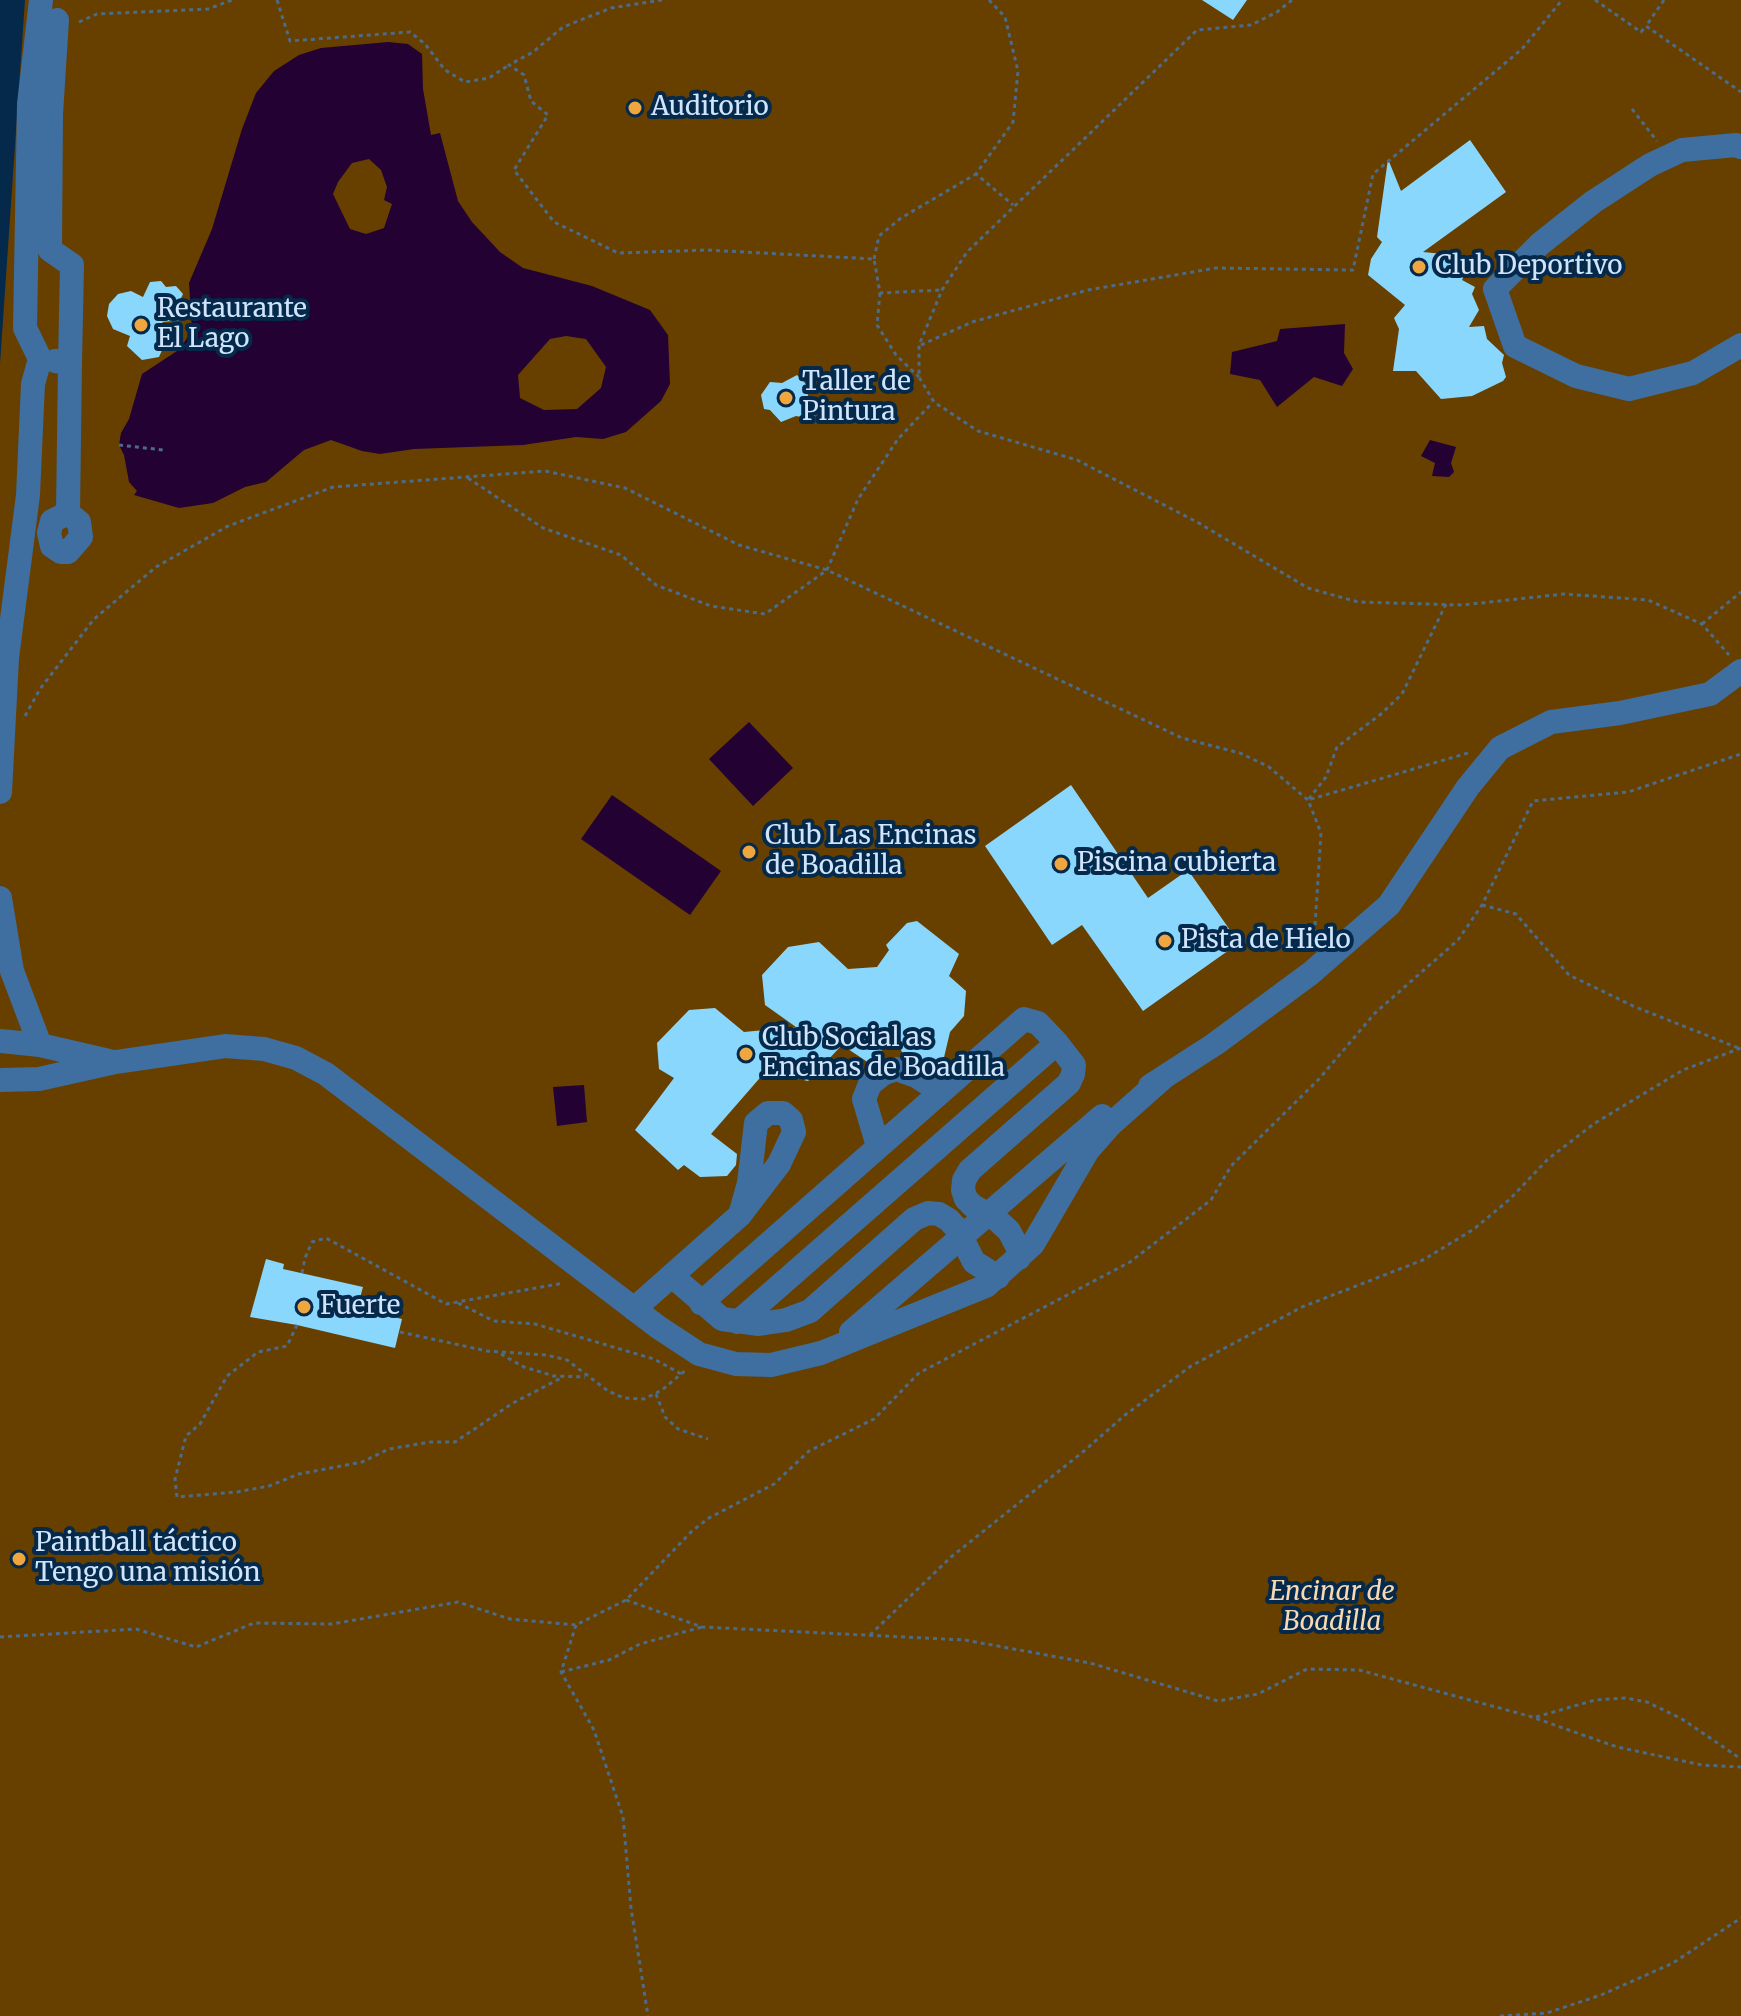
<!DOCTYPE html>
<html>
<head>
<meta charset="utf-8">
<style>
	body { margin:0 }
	canvas { display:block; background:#04294b }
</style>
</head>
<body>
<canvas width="1741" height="2016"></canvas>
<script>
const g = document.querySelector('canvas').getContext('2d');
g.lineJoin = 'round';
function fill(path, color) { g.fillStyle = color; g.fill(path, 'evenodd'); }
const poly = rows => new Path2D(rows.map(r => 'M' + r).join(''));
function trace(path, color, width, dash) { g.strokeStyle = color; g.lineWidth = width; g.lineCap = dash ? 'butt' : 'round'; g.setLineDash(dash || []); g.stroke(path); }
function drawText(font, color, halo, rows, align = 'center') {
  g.font = font + ' Merriweather,serif'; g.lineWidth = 8; g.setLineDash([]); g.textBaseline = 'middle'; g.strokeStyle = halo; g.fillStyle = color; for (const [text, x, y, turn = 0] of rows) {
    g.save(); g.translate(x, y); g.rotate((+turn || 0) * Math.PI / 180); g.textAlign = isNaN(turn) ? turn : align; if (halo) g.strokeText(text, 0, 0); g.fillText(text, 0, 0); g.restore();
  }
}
const green = poly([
	[25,0,1741,0,1741,2016,0,2016,0,364]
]);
const water = poly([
	[388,42,408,44,422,54,423,89,431,135,440,133,458,201,472,222,500,252,523,268,592,286,650,310,668,335,670,384,661,401,626,432,603,439,576,437,523,445,414,449,380,454,362,451,331,440,304,450,266,482,245,487,213,503,179,508,134,495,137,491,129,482,124,455,119,445,121,433,129,419,142,374,180,349,192,330,189,283,212,229,242,129,256,93,274,71,299,55,321,48],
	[369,159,381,170,387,187,384,200,392,204,384,228,366,234,350,229,333,194,338,182,352,163],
	[566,336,586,339,606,367,601,388,577,409,544,410,520,398,518,375,550,339],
	[1345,324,1344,353,1353,369,1342,386,1314,377,1277,407,1260,380,1230,374,1232,352,1277,341,1280,329],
	[1430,440,1456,447,1451,463,1454,472,1449,477,1432,476,1435,463,1421,456],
	[749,722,793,768,753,806,709,759],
	[612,795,721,871,690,915,581,839],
	[584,1085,587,1122,557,1126,553,1087]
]);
const building = poly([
	[1202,0,1247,0,1233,20],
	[1470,140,1506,192,1423,252,1473,257,1462,280,1475,287,1472,294,1479,310,1469,327,1484,326,1487,339,1504,355,1502,363,1506,377,1503,381,1472,396,1441,399,1416,371,1393,371,1399,329,1394,318,1405,305,1368,275,1371,259,1382,242,1377,237,1388,159,1401,191],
	[161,281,166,287,176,286,183,294,179,302,185,310,182,320,162,322,175,337,171,347,163,348,159,357,142,360,127,346,130,336,113,329,107,316,109,304,118,294,131,291,143,297,150,282],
	[797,375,806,384,809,402,821,409,812,419,796,416,781,422,770,410,764,409,761,395,770,382,782,383],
	[1071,785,1148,898,1188,870,1239,943,1143,1011,1082,925,1052,945,985,846],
	[917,921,959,954,949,976,966,991,964,1016,950,1032,941,1070,925,1061,923,1063,904,1056,895,1038,869,1063,842,1045,808,1081,786,1076,772,1064,711,1134,737,1154,736,1165,727,1176,700,1177,684,1165,678,1170,635,1130,674,1078,659,1069,657,1043,689,1010,715,1008,744,1032,796,1027,765,1005,762,975,788,947,819,942,848,969,877,967,889,950,886,945,907,923],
	[266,1259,284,1264,283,1269,363,1287,357,1309,402,1319,395,1348,297,1325,250,1317]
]);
const path = poly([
	[277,0,290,41,410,32,425,44,445,70,465,82,489,78,509,65],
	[662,0,611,8,563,27,533,52,509,65,524,75,531,101,548,115,514,170,554,222,618,253,707,250,874,259,880,293,940,290],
	[989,0,1005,17,1018,71,1013,122,976,174,1013,205],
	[1292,0,1277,12,1251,25,1197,30,967,252,942,290,919,345,919,377,934,402,978,431,1077,460,1197,522,1308,588,1358,602,1462,605,1564,594,1648,600,1702,624,1729,655],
	[1595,0,1641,32,1646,26],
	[1664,0,1646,26,1741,92],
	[79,22,97,14,208,9,232,0],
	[1632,109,1657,141],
	[874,259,879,236,901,218,976,174],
	[880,293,877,325,896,355,919,377],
	[921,345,972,322,1088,290,1216,268,1353,270,1373,174,1522,49,1562,0],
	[119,445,163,450],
	[468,478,543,528,621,555,656,585,711,606,765,614,827,570,858,499,898,439,932,403],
	[1446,604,1402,694,1381,714,1337,747,1326,777,1308,800,1468,753],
	[1702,624,1741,592],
	[25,716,40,689,94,619,156,567,228,526,333,487,545,471,625,488,739,545,827,570,1182,738,1240,753,1269,767,1308,800,1321,833,1314,941],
	[1482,905,1516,914,1569,975,1633,1006,1741,1049],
	[302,1273,305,1258,312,1242,326,1238,446,1304,564,1283],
	[458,1303,494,1321,535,1324,654,1359,683,1375],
	[297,1325,287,1346,258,1352,227,1376,200,1424,186,1436,175,1479,177,1497,237,1492,269,1486,299,1474,362,1462,389,1449,430,1442,455,1442,513,1403,563,1377],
	[400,1332,487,1351,546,1355,567,1360,608,1391,624,1398,644,1399,662,1390,687,1369],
	[501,1354,524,1367,554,1376,585,1377],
	[656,1394,665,1417,678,1429,708,1439],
	[626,1600,702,1627,965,1640,1090,1663,1218,1701,1258,1694,1307,1669,1359,1670,1529,1716,1617,1747,1702,1765,1741,1767],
	[576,1625,561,1672,594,1730,623,1817,631,1908,648,2016],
	[870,1635,951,1557,1084,1451,1125,1415,1191,1366,1302,1307,1423,1260,1474,1229,1510,1199,1548,1159,1595,1123,1683,1070,1741,1048],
	[0,1637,136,1629,196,1647,254,1623,332,1624,458,1602,510,1619,576,1625,626,1600,692,1531,709,1518,774,1484,809,1451,874,1419,919,1373,1130,1262,1211,1200,1231,1166,1319,1079,1375,1013,1458,940,1482,905,1533,801,1628,792,1741,754],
	[561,1672,609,1660,640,1644,702,1627],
	[1536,1717,1595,1700,1625,1698,1647,1702,1682,1719,1741,1759],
	[1500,2016,1547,2013,1601,1995,1673,1963,1741,1918]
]);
const minor = poly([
	[57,20,51,114,50,250,72,265,70,363],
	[1741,147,1736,145,1682,150,1650,165,1593,202,1540,244,1495,289,1515,346,1576,376,1629,389,1693,373,1741,345],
	[55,361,70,363,68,513],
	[68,513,79,522,81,537,68,552,61,552,52,546,49,533,52,521,68,513],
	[0,792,7,658,28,495,33,384,40,359,25,328,29,104,41,0],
	[0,898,12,971,40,1045],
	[0,1041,40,1045,109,1061],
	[0,1080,39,1079,115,1062,225,1046,264,1049,296,1058,326,1074,658,1327,699,1354,736,1364,771,1365,821,1353,986,1286,1033,1244,1088,1150,1110,1125,1163,1078],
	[1150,1086,1215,1044,1311,973,1389,905,1468,787,1500,748,1551,722,1620,713,1710,694,1741,671],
	[878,1146,864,1099,870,1084,884,1073,896,1069,916,1076,941,1092],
	[672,1276,722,1319,759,1324,786,1320,810,1311,914,1219,928,1213,939,1214,949,1220,958,1230,974,1262,998,1277],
	[701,1303,1024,1019,1038,1023,1057,1043,1074,1065,1073,1074,1069,1083,970,1170,964,1180,963,1190,966,1199,973,1206,995,1218,1009,1231,1018,1248,1019,1258],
	[634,1309,740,1215,779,1164,794,1132,791,1120,783,1113,768,1113,756,1123,749,1183,740,1215],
	[738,1322,1057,1043],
	[851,1332,1102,1116]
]);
const markers = [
	[635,108,8,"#f0a63f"],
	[1419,267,8,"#f0a63f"],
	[141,325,8,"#f0a63f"],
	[786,398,8,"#f0a63f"],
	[749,852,8,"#f0a63f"],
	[1061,864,8,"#f0a63f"],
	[1165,941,8,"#f0a63f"],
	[746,1054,8,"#f0a63f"],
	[304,1307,8,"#f0a63f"],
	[19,1559,8,"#f0a63f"]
];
const poiNames = [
	["Auditorio",651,108],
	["Club Deportivo",1435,267],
	["Restaurante",157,310],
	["El Lago",157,340],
	["Taller de",802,383],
	["Pintura",802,413],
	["Club Las Encinas",765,837],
	["de Boadilla",765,867],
	["Piscina cubierta",1077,864],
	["Pista de Hielo",1181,941],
	["Club Social as",762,1039],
	["Encinas de Boadilla",762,1069],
	["Fuerte",320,1307],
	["Paintball táctico",35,1544],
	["Tengo una misión",35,1574]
];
const parkNames = [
	["Encinar de",1332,1593],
	["Boadilla",1332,1623]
];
fill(green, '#674000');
fill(water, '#230133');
fill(building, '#8ad7fe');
trace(path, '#4c6b89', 3, [4, 4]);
trace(minor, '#3f6ea0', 24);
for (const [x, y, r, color] of markers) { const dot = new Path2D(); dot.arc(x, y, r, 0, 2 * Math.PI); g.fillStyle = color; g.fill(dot); trace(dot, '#04294b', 3); }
drawText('26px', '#d0e4fb', '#04294b', poiNames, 'left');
drawText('italic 26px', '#f8d9b4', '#04294b', parkNames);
</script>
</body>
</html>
